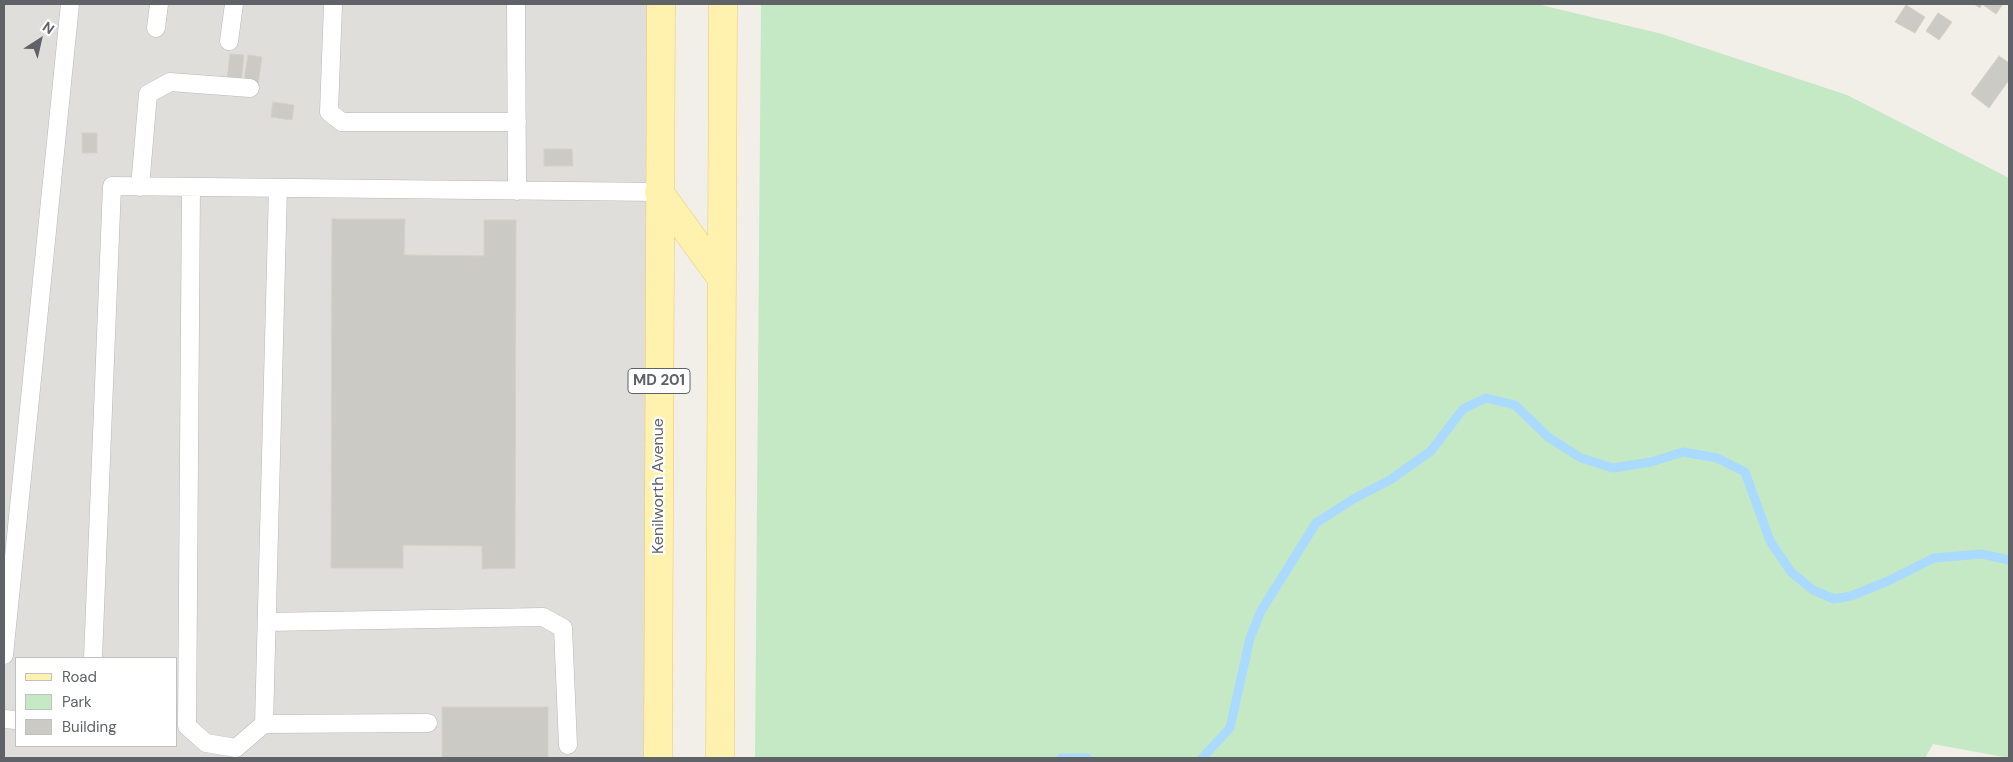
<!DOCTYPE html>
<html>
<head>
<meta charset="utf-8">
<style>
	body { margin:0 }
	#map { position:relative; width:2013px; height:762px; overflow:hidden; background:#f1efe8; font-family:"DM Sans",sans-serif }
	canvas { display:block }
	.frame { position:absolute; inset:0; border:5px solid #5f6368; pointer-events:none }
	.legend { position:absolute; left:15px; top:657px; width:162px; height:90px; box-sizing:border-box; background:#fff; border:1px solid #bfc1c3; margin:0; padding:6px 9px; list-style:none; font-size:15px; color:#5f6368 }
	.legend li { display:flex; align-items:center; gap:10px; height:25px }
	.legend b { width:25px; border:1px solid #bfc1c3 }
	.north { position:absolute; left:15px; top:15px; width:50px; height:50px; -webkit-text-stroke:4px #fff; paint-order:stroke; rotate:35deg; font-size:14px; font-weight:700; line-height:20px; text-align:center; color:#5f6368 }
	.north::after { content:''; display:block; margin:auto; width:18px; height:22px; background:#5f6368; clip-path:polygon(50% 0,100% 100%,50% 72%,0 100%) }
</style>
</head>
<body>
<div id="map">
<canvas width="2013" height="762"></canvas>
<div class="frame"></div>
<ul class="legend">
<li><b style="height:6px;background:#fff2af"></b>Road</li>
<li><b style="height:14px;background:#c5e8c5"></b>Park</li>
<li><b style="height:14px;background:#cccac5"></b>Building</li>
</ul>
<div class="north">N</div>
</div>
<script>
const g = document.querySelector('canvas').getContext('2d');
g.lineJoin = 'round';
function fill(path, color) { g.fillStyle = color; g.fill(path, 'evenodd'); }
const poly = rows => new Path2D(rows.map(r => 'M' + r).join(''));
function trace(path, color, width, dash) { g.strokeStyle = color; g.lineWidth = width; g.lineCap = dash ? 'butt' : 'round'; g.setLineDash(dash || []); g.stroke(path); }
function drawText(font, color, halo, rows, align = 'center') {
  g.font = font + ' "DM Sans",sans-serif'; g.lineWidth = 4.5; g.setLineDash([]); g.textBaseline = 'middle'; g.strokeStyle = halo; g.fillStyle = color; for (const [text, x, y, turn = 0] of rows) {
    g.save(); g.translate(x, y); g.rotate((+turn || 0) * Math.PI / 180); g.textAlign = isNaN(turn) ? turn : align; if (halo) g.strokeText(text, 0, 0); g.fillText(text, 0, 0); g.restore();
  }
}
const industrial = poly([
	[4,4,661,4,658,758,4,758],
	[16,658,176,658,176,746,16,746]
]);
const green = poly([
	[761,4,1035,5,1043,4,1537,4,1662,34,1847,95,2009,178,2009,758,1933,744,1925,758,755,758]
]);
const stream = poly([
	[1061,758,1087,758],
	[1202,758,1230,728,1250,638,1261,611,1316,523,1355,498,1390,480,1431,451,1463,409,1486,398,1515,405,1548,437,1581,458,1613,468,1651,462,1683,452,1717,458,1745,472,1770,541,1791,572,1813,590,1834,599,1851,596,1888,581,1934,558,1982,554,2009,560]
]);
const building = poly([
	[1974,4,2003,4,1996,14,1982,4,1980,8,1974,4],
	[1906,5,1925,17,1915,33,1895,22,1906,5],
	[1938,13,1952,22,1939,40,1926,31,1938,13],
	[230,54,244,55,241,82,227,80,230,54],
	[248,55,262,57,258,85,244,82,248,55],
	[1999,56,2009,63,2009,80,1989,108,1971,94,1999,56],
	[273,102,294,105,292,120,271,117,273,102],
	[82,133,97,133,97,153,82,153,82,133],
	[544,149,572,149,573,166,544,166,544,149],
	[332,219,405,219,404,255,484,256,484,220,516,220,515,568,482,569,482,546,403,545,403,568,331,568,332,219],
	[442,707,548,707,548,758,442,758,442,707]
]);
const service = poly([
	[333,4,329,112,342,122,517,122],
	[516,4,517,191],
	[156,28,159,4],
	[229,41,234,4],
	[140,187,148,94,170,82,250,88],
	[191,187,187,726,206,743,236,748,264,724,278,188],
	[267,622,543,617,563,628,568,745],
	[4,655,70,4],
	[93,658,112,186,659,192],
	[4,719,16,720],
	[264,724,428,723]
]);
const primary = poly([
	[659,192,722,279],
	[658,758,661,4],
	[720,758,723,4]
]);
const shields = [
	[659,381,62]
];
const shieldNames = [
	["MD 201",659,381]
];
const streetNames = [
	["Kenilworth Avenue",659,486,-90]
];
fill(industrial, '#e0deda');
fill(green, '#c5e8c5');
trace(stream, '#aadaff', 9);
fill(building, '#cccac5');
trace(building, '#d6d1c6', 1);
trace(service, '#b5b8bc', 19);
trace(primary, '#f2c960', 29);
trace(service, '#fff', 18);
trace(primary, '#fff2af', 28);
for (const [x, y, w] of shields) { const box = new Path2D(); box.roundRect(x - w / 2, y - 12.5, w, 25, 4); g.fillStyle = '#fff'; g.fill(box); trace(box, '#5f6368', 1); }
drawText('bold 15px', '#5f6368', null, shieldNames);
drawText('16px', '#5f6368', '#fff', streetNames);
</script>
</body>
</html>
